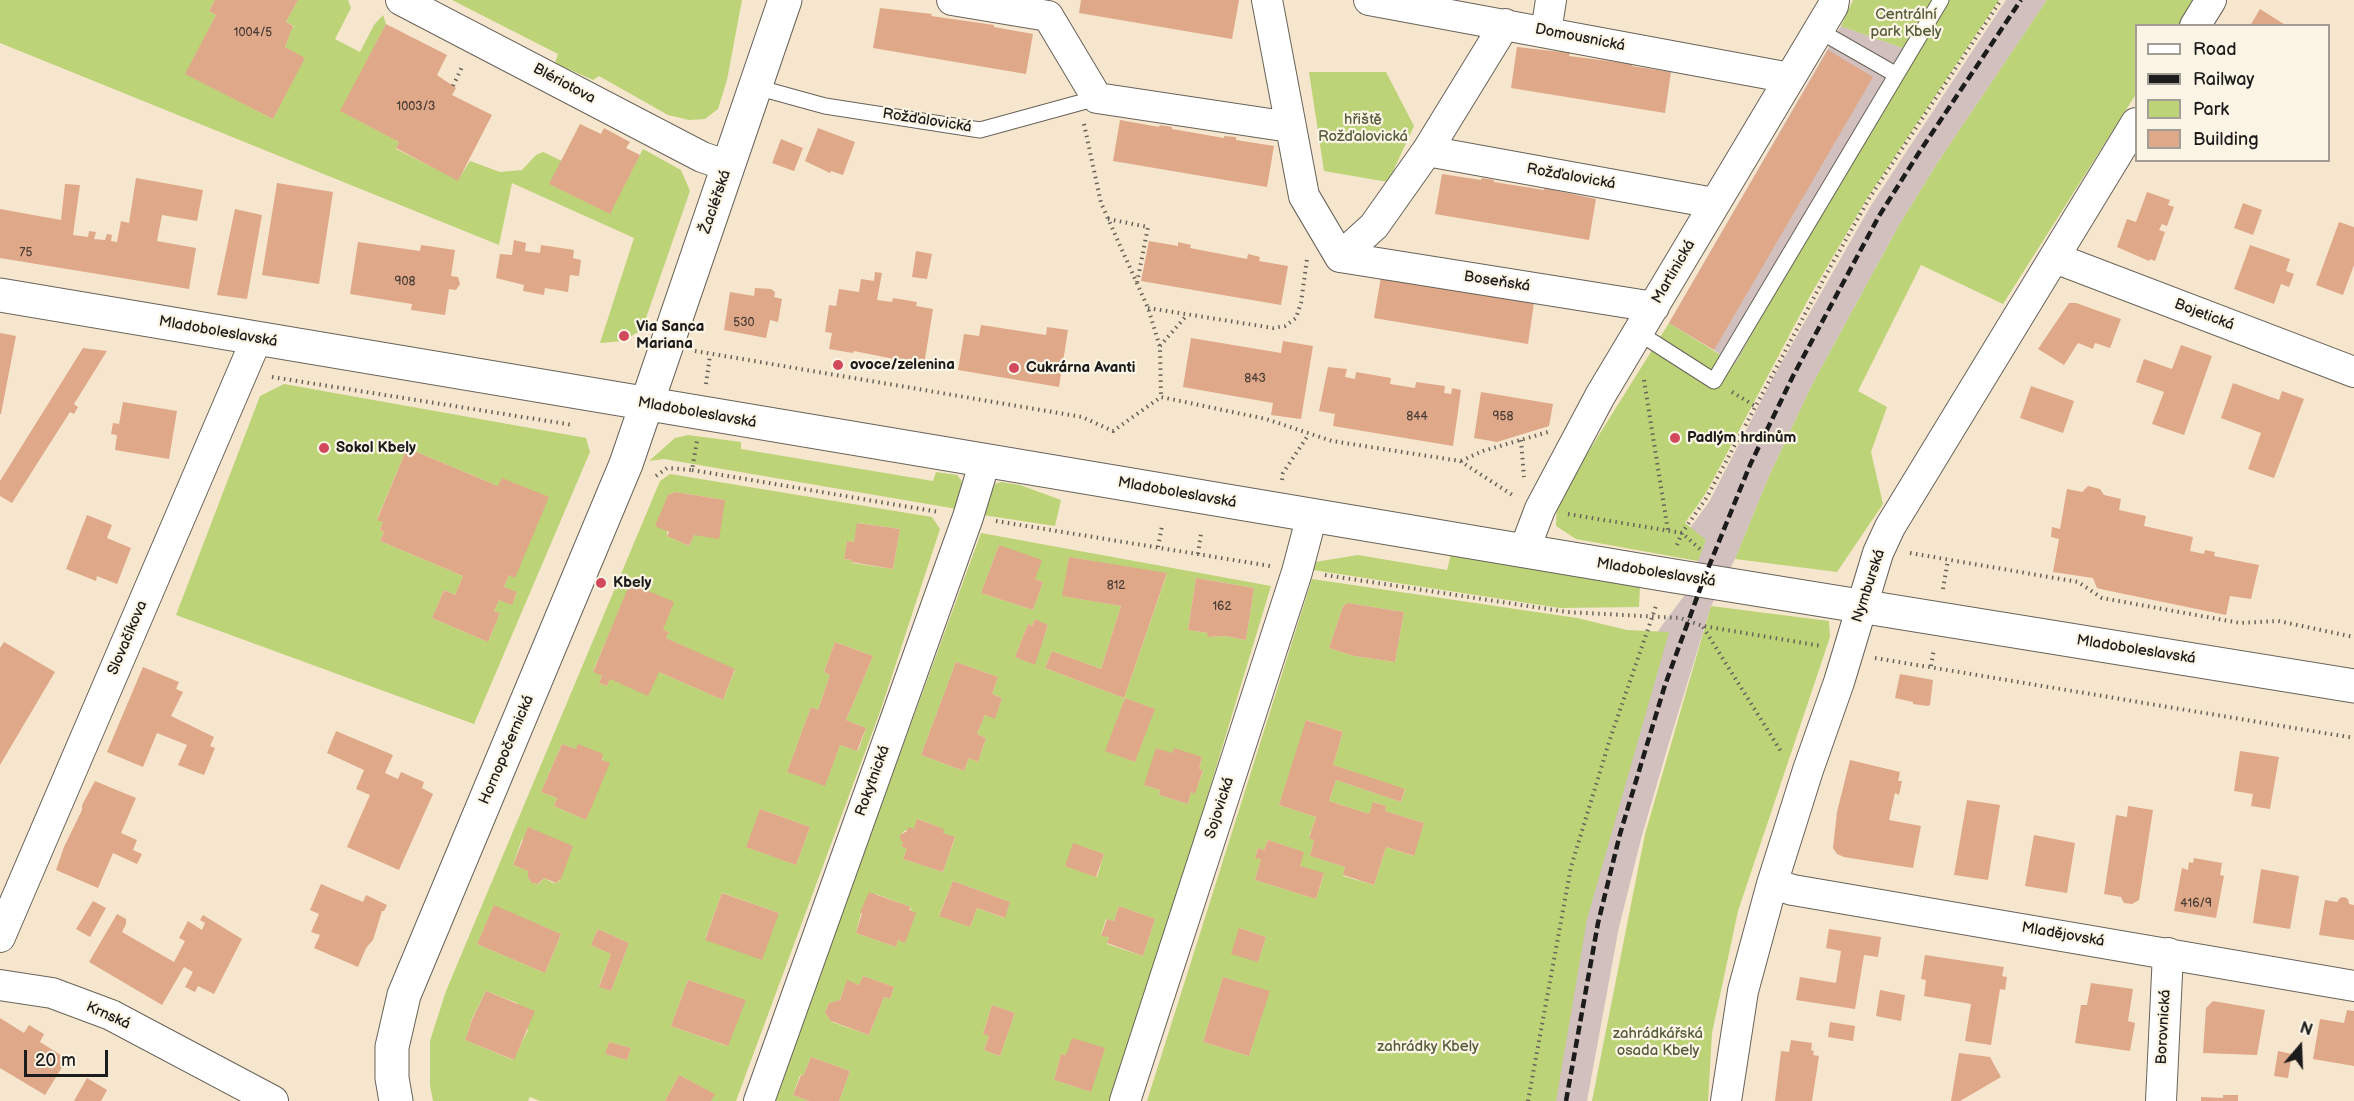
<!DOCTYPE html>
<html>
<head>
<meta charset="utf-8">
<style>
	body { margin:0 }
	#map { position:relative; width:2354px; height:1101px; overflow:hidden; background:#f6e6cd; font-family:"Balsamiq Sans",sans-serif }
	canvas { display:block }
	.legend { position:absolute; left:2135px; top:24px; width:195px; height:138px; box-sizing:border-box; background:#fcf5e5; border:2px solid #a29e95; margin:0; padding:8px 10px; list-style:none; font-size:18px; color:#1c1c1c }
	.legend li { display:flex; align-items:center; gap:12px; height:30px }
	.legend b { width:30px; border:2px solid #a29e95 }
	.north { position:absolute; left:2270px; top:1017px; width:60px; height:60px; -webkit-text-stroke:4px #fcf5e5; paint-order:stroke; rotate:19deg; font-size:16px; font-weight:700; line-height:24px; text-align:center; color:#1c1c1c }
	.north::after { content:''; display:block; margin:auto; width:21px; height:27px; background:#1c1c1c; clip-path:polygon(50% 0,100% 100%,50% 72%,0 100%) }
	.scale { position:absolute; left:24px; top:1050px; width:84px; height:27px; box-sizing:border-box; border:3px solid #1c1c1c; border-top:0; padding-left:8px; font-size:18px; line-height:21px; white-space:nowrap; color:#1c1c1c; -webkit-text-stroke:4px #fcf5e5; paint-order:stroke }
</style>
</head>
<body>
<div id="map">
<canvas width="2354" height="1101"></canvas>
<ul class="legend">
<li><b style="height:8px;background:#fff"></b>Road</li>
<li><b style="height:8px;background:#1c1c1c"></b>Railway</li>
<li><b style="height:16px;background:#bcd377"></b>Park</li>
<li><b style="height:16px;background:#dfa889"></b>Building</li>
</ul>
<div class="north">N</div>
<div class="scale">20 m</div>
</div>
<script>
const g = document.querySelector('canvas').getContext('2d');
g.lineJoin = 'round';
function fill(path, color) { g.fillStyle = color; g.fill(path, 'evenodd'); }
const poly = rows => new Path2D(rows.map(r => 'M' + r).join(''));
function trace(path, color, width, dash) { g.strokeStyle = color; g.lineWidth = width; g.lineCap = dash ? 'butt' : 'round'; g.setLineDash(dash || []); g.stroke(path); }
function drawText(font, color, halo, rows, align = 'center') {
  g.font = font + ' "Balsamiq Sans",sans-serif'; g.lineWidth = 4.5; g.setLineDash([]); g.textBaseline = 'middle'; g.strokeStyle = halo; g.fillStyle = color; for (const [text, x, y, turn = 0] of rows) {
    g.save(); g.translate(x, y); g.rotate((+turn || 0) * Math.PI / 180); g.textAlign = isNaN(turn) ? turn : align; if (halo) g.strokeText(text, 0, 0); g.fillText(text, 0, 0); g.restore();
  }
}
const industrial = poly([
	[2006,0,2047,0,1938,162,1898,227,1812,385,1770,474,1735,559,1711,606,1668,746,1641,839,1619,927,1587,1101,1544,1101,1649,647,1660,628,1684,596,1706,540,1690,528,1709,502,1775,374,1870,207],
	[1841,26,1911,51,1735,365,1714,350,1669,323]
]);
const green = poly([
	[0,0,215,0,209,11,216,15,186,74,273,119,304,58,285,47,292,27,295,27,286,22,298,0,348,0,351,8,335,39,360,52,374,25,383,15,386,24,341,111,399,142,396,149,458,180,470,161,500,172,522,170,536,155,543,152,562,161,550,184,609,213,643,149,681,170,690,191,646,318,638,332,623,341,600,343,634,238,512,183,499,245,0,43],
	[452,0,742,0,727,80,718,109,705,119,689,120,668,115,599,76,593,80,555,63,558,54],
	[1853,0,1999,0,1866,200,1810,296,1706,493,1685,523,1706,540,1698,561,1576,539,1556,526,1557,502,1669,323,1735,364,1911,51,1841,26],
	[2047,0,2196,0,2180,25,2136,26,2136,94,2003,304,1921,265,1858,391,1887,407,1871,452,1883,504,1837,572,1735,559,1770,474,1812,385,1898,227,1938,162],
	[1309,72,1386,72,1414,126,1388,182,1324,171],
	[284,384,586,438,590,452,474,724,176,615,260,396],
	[407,448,498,486,515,577,509,575,504,587,517,593,512,604,499,600,494,611,500,613,488,642,432,618,444,590,455,595,463,576,380,541,384,532,380,530,383,522,377,519],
	[688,435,741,442,741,449,933,481,936,472,957,475,961,480,963,488,957,509,664,459,649,461,675,438],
	[670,474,932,517,940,529,881,709,736,1101,711,1101,714,1094,679,1075,665,1101,540,1101,530,1097,528,1101,433,1101,430,1085,430,1041,446,991,660,481],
	[675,492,725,500,694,535,689,546,667,536,668,495],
	[858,523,900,529,893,569,852,563,852,560,844,559,847,541,854,542],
	[631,583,663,630,669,632,666,638,735,670,723,700,659,672,610,679,607,686,599,683,602,676,593,671],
	[835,642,873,656,846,720,866,728,858,751,840,745,825,785,787,772,811,707,818,710,830,675,824,672],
	[562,744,603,759,586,820,554,806,557,798,541,792],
	[760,809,810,827,796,865,747,847],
	[522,839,561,877,559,882,553,883,544,878,539,884,532,883,528,878,528,871,513,865],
	[722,893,723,893,779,913,705,939],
	[494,906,561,934,545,973,477,944],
	[598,929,629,943,611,991,599,986,611,954,591,945],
	[688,980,745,1000,727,1046,671,1026],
	[486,991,517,1003,528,1030,513,1060,465,1040,471,1024,470,1023],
	[609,1042,631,1048,627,1060,606,1054],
	[1001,482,1020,485,1061,500,1055,526,983,515,995,484],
	[981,533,1271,586,1115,1101,839,1101,850,1071,811,1057,803,1076,800,1075,793,1095,809,1101,773,1101],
	[999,545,1035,579,1043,582,1033,610,981,593],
	[1069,557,1167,574,1124,698,1045,668,1052,651,1101,669,1121,606,1063,596],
	[1196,578,1254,588,1246,640,1225,636,1208,637,1208,633,1188,630],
	[1035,619,1048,626,1034,664,1015,657,1028,624,1032,626],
	[956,662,998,677,992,694,1002,698,995,718,985,715,977,734,986,738,978,762,969,758,964,771,921,755],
	[1125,698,1154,709,1135,762,1106,751],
	[1174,749,1202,757,1199,769,1203,771,1195,793,1191,792,1188,804,1159,795,1160,790,1144,785,1172,753],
	[918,819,939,827,943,833,955,838,943,872,903,859,907,849,901,846,903,843,900,836,904,831,914,829],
	[1073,844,1104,854,1097,877,1066,866],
	[953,881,1010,902,1004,918,977,908,970,927,939,915],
	[876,894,911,907,905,942,898,940,896,947,856,933,861,913],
	[1119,906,1155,919,1143,956,1107,944,1109,937,1101,935,1106,919,1114,921],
	[863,976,894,987,890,999,884,997,869,1035,832,1022,825,1013,829,1003,840,1000,847,981,859,985],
	[992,1005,1015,1013,1000,1056,984,1050,989,1036,983,1033],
	[1061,1054,1066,1055,1091,1092,1054,1080],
	[1451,554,1640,586,1639,607,1560,608,1313,570,1315,562,1358,555,1447,570],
	[1312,579,1577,618,1627,630,1669,632,1587,919,1556,1101,1147,1101],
	[1348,603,1404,612,1395,662,1354,656,1329,648,1343,606],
	[1307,720,1343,732,1333,765,1405,790,1401,802,1336,780,1329,801,1369,814,1374,802,1386,806,1385,811,1424,823,1413,856,1386,847,1374,885,1343,876,1345,867,1310,856,1314,840,1309,837,1316,817,1279,805],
	[1268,840,1303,852,1300,866,1324,874,1316,899,1255,880,1261,859,1255,857,1258,848,1264,850],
	[1239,928,1266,937,1258,962],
	[1223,977,1269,991,1249,1056,1203,1042],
	[1711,606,1829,621,1830,637,1738,911,1712,1033,1708,1101,1592,1101,1645,834]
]);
const building = poly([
	[215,0,298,0,286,22,293,26,285,47,305,58,273,119,185,74,216,15,209,11],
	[1081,0,1239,0,1232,39,1079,13],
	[880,8,932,14,931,16,994,25,994,27,1033,34,1026,74,873,48],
	[2260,9,2287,26,2250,26],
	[386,24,447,55,437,75,456,88,452,95,492,115,458,181,396,148,399,142,340,111],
	[1517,47,1570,53,1569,56,1632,64,1632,66,1671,72,1665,113,1511,88],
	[1828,50,1873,77,1714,350,1669,323],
	[1120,120,1159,127,1160,125,1172,127,1172,129,1224,138,1224,136,1236,137,1236,140,1274,146,1267,187,1113,161],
	[580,124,601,134,604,128,630,142,626,148,640,155,610,214,549,184],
	[818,128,855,142,843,175,831,171,830,173,805,161],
	[781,139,803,148,794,171,772,163],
	[1442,174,1481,180,1482,178,1494,180,1494,182,1544,190,1544,188,1596,199,1589,240,1435,214],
	[136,178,203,190,197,221,162,215,157,241,196,248,189,289,0,258,0,209,61,220,65,184,80,185,73,235,88,237,89,231,96,232,94,239,105,240,107,234,112,235,111,241,117,242,121,221,129,223],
	[277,183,333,192,319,284,262,275],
	[2147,192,2170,200,2168,205,2174,207,2167,226,2162,224,2159,230,2165,232,2155,261,2150,259,2149,261,2117,247,2127,219,2136,222],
	[2243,203,2262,210,2253,235,2234,228],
	[235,209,262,215,247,299,217,295],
	[2339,222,2354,227,2354,265,2343,295,2316,285],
	[514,240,526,243,525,251,540,253,541,245,574,250,573,258,581,260,579,276,570,275,568,292,545,288,544,295,523,291,524,285,496,278,500,254,512,255],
	[1149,241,1178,246,1178,242,1191,245,1190,248,1247,259,1248,254,1260,257,1259,261,1288,266,1281,305,1141,281],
	[358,242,420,251,421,245,455,250,451,276,458,277,460,284,456,290,449,289,445,315,411,310,412,304,350,294],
	[2250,245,2290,259,2286,271,2294,274,2289,287,2281,284,2274,304,2234,289],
	[916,251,932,254,927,279,912,277],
	[875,272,882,273,877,300,892,302,893,298,917,302,916,306,933,309,924,365,854,351,853,353,829,349,832,333,825,332,829,305,836,306,839,289,859,292,861,279,874,281],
	[1381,277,1534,303,1528,344,1374,318],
	[755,288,771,289,775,292,774,297,782,299,778,322,770,320,766,338,724,330,730,292,754,296],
	[2069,303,2076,303,2121,319,2110,348,2095,343,2093,349,2078,343,2064,365,2038,349],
	[981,325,1046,335,1047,327,1068,330,1059,387,958,370,964,334,979,336],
	[0,333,16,336,1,414,0,414],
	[1191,338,1281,353,1283,341,1313,346,1301,419,1271,415,1273,403,1183,387],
	[2181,345,2212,356,2184,435,2152,424,2164,392,2136,382,2144,359,2172,369],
	[83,348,107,351,74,404,78,407,74,414,70,412,12,503,0,496,0,481],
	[1328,367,1347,369,1345,377,1355,379,1356,372,1391,378,1390,384,1415,388,1416,382,1445,386,1444,393,1451,394,1452,388,1461,390,1453,446,1333,426,1335,414,1319,411],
	[2233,383,2279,400,2282,391,2304,399,2274,478,2248,469,2261,433,2221,418],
	[2031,386,2074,401,2063,433,2020,418],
	[1481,392,1553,404,1549,426,1497,442,1474,438],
	[123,402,177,411,169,459,115,450,117,435,111,434,113,423,119,424],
	[407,448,498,486,502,478,549,497,515,578,509,575,504,587,517,592,512,605,499,600,494,611,500,613,488,642,432,618,444,590,455,595,463,576,380,541,384,532,380,530,383,522,377,520],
	[2088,486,2100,489,2104,495,2121,499,2119,510,2146,516,2144,526,2193,537,2190,551,2204,554,2205,550,2215,552,2214,556,2259,565,2251,599,2230,596,2226,615,2105,590,2097,588,2093,578,2053,572,2059,539,2051,537,2052,527,2060,529,2067,489,2082,492],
	[675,492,725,500,719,539,694,535,689,546,667,536,669,532,655,526,668,495],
	[87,515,112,525,107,538,131,548,117,584,97,576,96,581,66,569],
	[857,523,900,529,893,569,851,562,852,560,844,559,847,541,854,542],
	[999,545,1042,560,1035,579,1043,582,1033,610,981,593],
	[1069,557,1167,573,1124,698,1045,668,1052,651,1101,669,1121,606,1062,596],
	[1196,578,1254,588,1246,640,1225,636,1207,637,1208,633,1188,630],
	[630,583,674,602,663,630,669,632,666,638,735,669,723,700,659,672,648,696,610,679,607,686,599,683,602,676,593,672],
	[1348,603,1404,612,1395,662,1354,656,1329,648,1343,606],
	[1035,619,1048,625,1035,665,1015,657,1028,624,1032,626],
	[4,642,55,672,0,765,0,648],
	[835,642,873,656,846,720,866,728,857,751,840,745,825,786,787,772,811,707,818,710,830,675,824,672],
	[956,662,998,677,992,694,1002,698,995,719,985,715,977,734,986,738,978,762,969,758,964,771,921,755],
	[143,667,179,682,176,689,183,692,171,716,214,737,210,746,215,748,204,775,178,765,187,745,157,733,143,767,107,752],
	[1900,674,1933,680,1930,705,1928,706,1913,704,1913,702,1895,698],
	[1125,698,1155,709,1135,762,1105,751],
	[1306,720,1343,732,1333,765,1405,789,1401,802,1336,780,1329,801,1369,814,1373,802,1386,806,1385,811,1424,823,1414,856,1386,847,1374,885,1343,875,1345,867,1310,856,1314,840,1309,838,1316,817,1279,805],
	[336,731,393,755,385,773,398,779,401,772,424,782,422,788,433,794,399,870,347,847,370,795,356,789,364,770,327,753],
	[562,744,576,749,578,744,603,754,602,760,610,763,586,820,554,806,557,798,541,792],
	[1156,748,1172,753,1174,748,1202,757,1199,769,1203,770,1195,794,1191,792,1188,804,1159,795,1160,790,1144,785],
	[2240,751,2279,757,2270,809,2251,806,2253,794,2234,791],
	[1850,760,1900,772,1898,781,1902,781,1899,795,1895,793,1889,820,1921,826,1913,868,1844,857,1837,854,1833,848,1837,812],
	[95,781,136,798,121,833,137,840,133,850,142,854,137,864,113,853,98,888,56,870,64,847,82,810,82,805],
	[1967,800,2000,805,1988,880,1954,875],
	[2128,806,2153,810,2139,900,2132,904,2124,903,2121,897,2104,894,2116,815,2127,817],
	[760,809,810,827,796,865,746,847],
	[917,819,939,827,944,829,943,833,955,837,943,872,903,859,907,849,901,846,903,843,900,838,900,835,907,831,908,827,914,829],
	[528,827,573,846,561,879,556,883,544,878,538,884,532,883,528,878,528,871,513,865],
	[2034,835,2075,843,2067,893,2025,886],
	[1268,840,1304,852,1300,866,1324,873,1316,899,1255,880,1261,859,1255,858,1258,848,1264,850],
	[1073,843,1104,854,1096,877,1065,866],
	[2194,858,2222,863,2220,875,2224,876,2216,918,2174,911,2182,868,2188,870,2189,862,2193,863],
	[2261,869,2299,876,2290,929,2253,923],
	[953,881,1010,902,1005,918,977,908,970,927,939,916],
	[321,884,363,902,366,895,387,905,384,911,382,911,373,940,366,948,358,967,314,948,320,935,311,932,319,914,310,910],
	[869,892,911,907,909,910,916,913,905,943,898,940,896,947,856,933,862,913,860,913],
	[722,893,779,913,762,960,705,940],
	[2344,897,2348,899,2349,904,2354,905,2354,940,2319,935,2325,900,2337,902,2340,898],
	[93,901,106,908,90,937,76,929],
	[494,905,561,934,545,973,477,944],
	[1119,906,1155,919,1143,956,1107,943,1109,937,1101,936,1107,919,1114,921],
	[117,914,126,919,126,924,122,932,174,962,185,941,179,938,188,921,202,930,205,923,200,920,203,915,242,939,214,994,198,986,195,992,185,987,193,972,184,967,162,1005,89,962],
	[1239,928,1266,937,1258,962,1231,954],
	[598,929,629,943,611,991,599,987,611,954,591,945],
	[1829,929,1881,937,1878,957,1864,955,1855,1009,1796,1000,1800,977,1836,983,1841,951,1826,948],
	[1925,955,2004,967,2002,976,2007,977,2005,990,2000,989,1991,1045,1965,1041,1971,1004,1924,996,1926,980,1921,979],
	[863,976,894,987,890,999,884,997,869,1035,831,1021,825,1013,829,1003,840,1000,847,980,859,985],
	[1223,977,1270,991,1249,1056,1203,1042],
	[688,980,746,1000,728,1046,671,1026],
	[2091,983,2133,989,2128,1021,2135,1023,2130,1051,2075,1043,2081,1005,2087,1005],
	[1880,990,1905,995,1901,1021,1876,1016],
	[486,991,535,1011,514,1060,465,1040,471,1024,470,1024],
	[2213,1001,2265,1010,2257,1055,2203,1053,2206,1008],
	[992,1005,1015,1013,1000,1056,984,1050,989,1036,983,1034],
	[2347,1010,2354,1011,2354,1066,2313,1059,2320,1019,2344,1023],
	[0,1018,24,1033,29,1025,44,1034,40,1042,67,1059,45,1095,0,1068],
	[1830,1022,1855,1026,1853,1041,1828,1037],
	[1072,1038,1105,1048,1091,1092,1054,1080,1061,1054,1066,1055],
	[1791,1040,1812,1043,1811,1050,1814,1051,1813,1055,1819,1056,1812,1101,1775,1101,1781,1051,1789,1052],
	[609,1042,631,1048,627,1060,605,1054],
	[2278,1051,2292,1054,2288,1078,2274,1076],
	[1959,1053,1990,1057,2001,1077,1960,1101,1951,1101],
	[811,1057,850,1071,839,1101,809,1101,793,1095,801,1075,803,1076],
	[679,1075,715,1094,711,1101,665,1101],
	[87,1078,107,1090,101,1101,74,1101],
	[2223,1095,2238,1095,2238,1101,2201,1101,2201,1097,2223,1098]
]);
const path = poly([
	[453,86,463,65],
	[1084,124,1101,203,1148,308,1160,347,1161,397],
	[1108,219,1148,227,1137,283],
	[1148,308,1273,328,1285,326,1296,318,1301,303,1307,259],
	[1160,346,1187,315],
	[695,351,1082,417,1113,431,1161,397,1266,419,1332,441,1460,461,1514,496],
	[272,377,573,425],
	[1644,380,1668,531],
	[706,384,710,355],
	[1732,392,1755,406],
	[1521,440,1524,477],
	[1461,461,1483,451,1548,432],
	[692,470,939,512],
	[656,476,667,468,692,470,697,441],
	[1282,480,1283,473,1309,434],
	[1568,514,1682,533,1700,549],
	[996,521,1270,566],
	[1677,545,1682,533,1707,497,1827,273,1870,197,2001,0],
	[1158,547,1162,526],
	[1910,553,2078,582,2102,598,2240,623,2278,621,2354,637],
	[1198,554,1201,533],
	[1325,575,1567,612,1680,618,1703,626,1821,646],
	[1943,589,1948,560],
	[1703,627,1782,753],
	[1875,658,2354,738],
	[1931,666,1934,649],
	[1528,1101,1571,867,1610,739,1657,603]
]);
const lane = poly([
	[1818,30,1895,74],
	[756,87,825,106,980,130,1097,98],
	[1639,333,1714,381,1941,0]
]);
const street = poly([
	[401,0,702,157,728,166],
	[952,0,1048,16,1097,98,1290,127],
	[1267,0,1304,196,1340,257],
	[1369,0,1790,78],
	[2195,26,2211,0],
	[1546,32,1551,0],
	[1427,151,1714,203],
	[1340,257,1654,307],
	[1340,257,1374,226,1427,151,1505,24],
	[2055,258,2354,372],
	[1524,551,1540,509,1600,396,1833,6,1834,0],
	[1772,884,1793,890,2354,986],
	[0,937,257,338],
	[0,985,52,993,111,1015,273,1101],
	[759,1101,968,517,985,461],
	[1125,1101,1297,572,1312,515],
	[1726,1101,1743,991,1772,884,1808,770,1839,682,1878,553,1890,527,2136,123],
	[2161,1101,2168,953]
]);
const secondary = poly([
	[0,295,1668,575,2354,686],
	[396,1101,392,1078,392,1047,404,995,626,464,785,0]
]);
const rail = poly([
	[1566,1101,1598,923,1620,834,1665,685,1703,581,1750,465,1793,376,1879,216,1920,151,2021,0]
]);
const markers = [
	[624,336,6,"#d1495b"],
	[838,365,6,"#d1495b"],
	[1014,368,6,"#d1495b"],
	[1675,438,6,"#d1495b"],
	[324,448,6,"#d1495b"],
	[601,583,6,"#d1495b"]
];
const numberNames = [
	["1004/5",253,33],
	["1003/3",416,107],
	["75",26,253],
	["908",405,282],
	["530",744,323],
	["843",1255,379],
	["844",1417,417],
	["958",1503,417],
	["812",1116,586],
	["162",1222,607],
	["416/9",2196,904]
];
const parkNames = [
	["Centrální",1906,15],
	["park Kbely",1906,32],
	["hřiště",1363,120],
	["Rožďalovická",1363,137],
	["zahrádkářská",1658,1034],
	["osada Kbely",1658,1051],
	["zahrádky Kbely",1428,1047]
];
const streetNames = [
	["Domousnická",1580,38,11],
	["Blériotova",564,84,28],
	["Rožďalovická",927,121,9],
	["Rožďalovická",1571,177,10],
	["Žacléřská",716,202,-71],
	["Martinická",1674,272,-60],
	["Boseňská",1497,282,9],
	["Bojetická",2204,315,21],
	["Mladoboleslavská",218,332,10],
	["Mladoboleslavská",697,413,10],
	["Mladoboleslavská",1177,493,10],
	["Mladoboleslavská",1656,573,9],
	["Nymburská",1869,586,-72],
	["Slovačíkova",128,638,-67],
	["Mladoboleslavská",2136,650,9],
	["Hornopočernická",507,750,-67],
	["Rokytnická",873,781,-70],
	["Sojovická",1220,808,-72],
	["Mladějovská",2063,935,10],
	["Krnská",108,1016,24],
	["Borovnická",2164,1027,-87]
];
const poiNames = [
	["Via Sanca",636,327],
	["Mariana",636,344],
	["ovoce/zelenina",850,365],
	["Cukrárna Avanti",1026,368],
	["Padlým hrdinům",1687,438],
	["Sokol Kbely",336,448],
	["Kbely",613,583]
];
fill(industrial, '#d1c0bd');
fill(green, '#bcd377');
fill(building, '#dfa889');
trace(lane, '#68635a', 17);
trace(street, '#68635a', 32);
trace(secondary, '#68635a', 35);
trace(path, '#68635a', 4, [1.5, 4.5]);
trace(lane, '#fff', 15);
trace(street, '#fff', 30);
trace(secondary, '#fff', 33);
trace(rail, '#1c1c1c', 4.5, [9, 4.5]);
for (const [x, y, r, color] of markers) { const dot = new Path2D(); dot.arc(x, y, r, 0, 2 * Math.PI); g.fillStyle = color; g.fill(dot); trace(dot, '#fcf5e5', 2); }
drawText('12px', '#4d3f37', null, numberNames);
drawText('15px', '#545c3c', '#fcf5e5', parkNames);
drawText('15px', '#1c1c1c', '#fcf5e5', streetNames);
drawText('bold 15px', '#1c1c1c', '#fcf5e5', poiNames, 'left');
</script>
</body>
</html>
